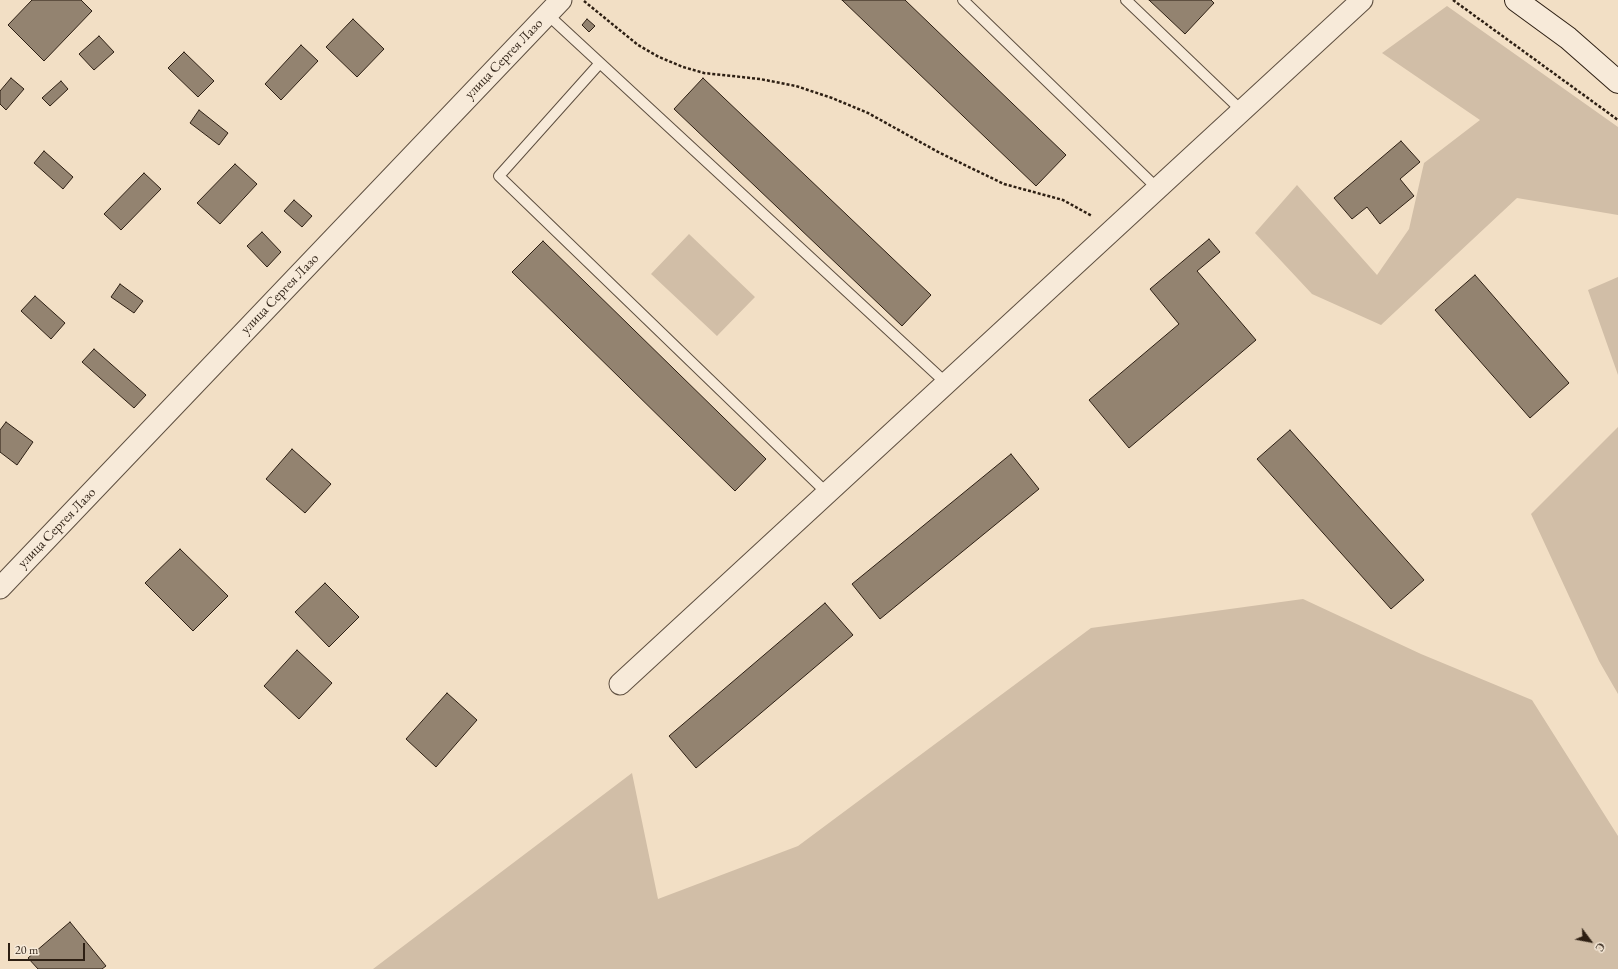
<!DOCTYPE html>
<html>
<head>
<meta charset="utf-8">
<style>
	body { margin:0 }
	#map { position:relative; width:1618px; height:969px; overflow:hidden; background:#f2dfc5; font-family:"EB Garamond",serif }
	canvas { display:block }
	.north { position:absolute; left:1570px; top:921px; width:40px; height:40px; -webkit-text-stroke:3px #f7ead9; paint-order:stroke; rotate:122deg; font-size:11px; font-weight:700; line-height:16px; text-align:center; color:#2d1f13 }
	.north::after { content:''; display:block; margin:auto; width:14px; height:18px; background:#2d1f13; clip-path:polygon(50% 0,100% 100%,50% 72%,0 100%) }
	.scale { position:absolute; left:8px; top:943px; width:77px; height:18px; box-sizing:border-box; border:2px solid #2d1f13; border-top:0; padding-left:5px; font-size:12px; line-height:14px; white-space:nowrap; color:#2d1f13; -webkit-text-stroke:3px #f7ead9; paint-order:stroke }
</style>
</head>
<body>
<div id="map">
<canvas width="1618" height="969"></canvas>
<div class="north">С</div>
<div class="scale">20 m</div>
</div>
<script>
const g = document.querySelector('canvas').getContext('2d');
g.lineJoin = 'round';
function fill(path, color) { g.fillStyle = color; g.fill(path, 'evenodd'); }
const poly = rows => new Path2D(rows.map(r => 'M' + r).join(''));
function trace(path, color, width, dash) { g.strokeStyle = color; g.lineWidth = width; g.lineCap = dash ? 'butt' : 'round'; g.setLineDash(dash || []); g.stroke(path); }
function drawText(font, color, halo, rows, align = 'center') {
  g.font = font + ' "EB Garamond",serif'; g.lineWidth = 3.5; g.setLineDash([]); g.textBaseline = 'middle'; g.strokeStyle = halo; g.fillStyle = color; for (const [text, x, y, turn = 0] of rows) {
    g.save(); g.translate(x, y); g.rotate((+turn || 0) * Math.PI / 180); g.textAlign = isNaN(turn) ? turn : align; if (halo) g.strokeText(text, 0, 0); g.fillText(text, 0, 0); g.restore();
  }
}
const green = poly([
	[1447,6,1618,127,1618,215,1517,198,1381,325,1312,294,1255,233,1297,185,1377,275,1409,229,1424,163,1480,120,1382,53],
	[689,234,755,297,717,336,651,274],
	[1618,277,1618,375,1588,290],
	[1618,427,1618,694,1599,661,1531,514],
	[1303,599,1421,654,1532,700,1618,836,1618,969,373,969,632,773,658,899,798,846,1091,628]
]);
const building = poly([
	[32,0,81,0,92,11,44,61,8,25,32,0],
	[842,0,905,0,1066,155,1036,186,842,0],
	[1149,0,1211,0,1214,3,1185,34,1149,0],
	[353,19,384,49,357,77,326,47,353,19],
	[587,19,595,26,589,32,582,25,587,19],
	[99,36,114,52,94,70,79,54,99,36],
	[301,45,318,61,281,100,265,84,301,45],
	[184,52,214,81,198,97,168,68,184,52],
	[11,78,24,89,6,110,0,104,0,91,11,78],
	[703,78,931,295,902,326,674,109,703,78],
	[61,81,68,89,50,106,42,98,61,81],
	[199,110,228,133,219,145,190,123,199,110],
	[1401,141,1420,162,1400,179,1414,196,1380,224,1367,207,1352,219,1334,198,1401,141],
	[44,151,73,177,63,189,34,163,44,151],
	[235,164,257,184,220,224,197,203,235,164],
	[144,173,161,189,121,230,104,214,144,173],
	[294,200,312,216,302,227,284,211,294,200],
	[262,232,281,252,267,267,247,246,262,232],
	[1209,239,1220,252,1197,271,1256,340,1129,448,1089,400,1179,324,1150,289,1209,239],
	[543,241,766,459,735,491,512,272,543,241],
	[1475,275,1569,383,1530,418,1435,310,1475,275],
	[120,284,143,301,134,313,111,297,120,284],
	[35,296,65,323,51,339,21,311,35,296],
	[94,349,146,395,134,408,82,362,94,349],
	[6,422,33,442,17,465,0,452,0,430,6,422],
	[1290,430,1424,580,1391,609,1257,459,1290,430],
	[292,449,331,484,305,513,266,479,292,449],
	[1011,454,1039,489,880,619,852,584,1011,454],
	[180,549,228,596,193,631,145,583,180,549],
	[325,583,359,617,329,647,295,612,325,583],
	[825,603,853,635,696,768,669,736,825,603],
	[297,650,332,683,299,719,264,686,297,650],
	[447,693,477,720,436,767,406,739,447,693],
	[70,922,106,966,102,969,38,969,28,958,70,922]
]);
const path = poly([
	[1453,0,1618,120],
	[584,1,638,45,659,57,683,67,704,73,760,79,796,86,832,98,868,113,940,153,1004,184,1063,200,1092,216]
]);
const service = poly([
	[963,0,1157,188],
	[1126,0,1242,111],
	[547,14,946,383],
	[600,63,499,176,827,493]
]);
const minor = poly([
	[0,588,561,0],
	[620,684,1362,0]
]);
const secondary = poly([
	[1516,0,1568,38,1618,82]
]);
const streetNames = [
	["улица Сергея Лазо",504,59,-46],
	["улица Сергея Лазо",280,294,-46],
	["улица Сергея Лазо",57,528,-46]
];
fill(green, '#d1bea7');
fill(building, '#938370');
trace(building, '#2d1f13', 1);
trace(service, '#5e4f40', 12);
trace(minor, '#5e4f40', 23);
trace(secondary, '#2d1f13', 24);
trace(path, '#2d1f13', 2.5, [3, 2]);
trace(service, '#f7ead9', 10);
trace(minor, '#f7ead9', 21);
trace(secondary, '#f7ead9', 22);
drawText('14px', '#2d1f13', '#f7ead9', streetNames);
</script>
</body>
</html>
